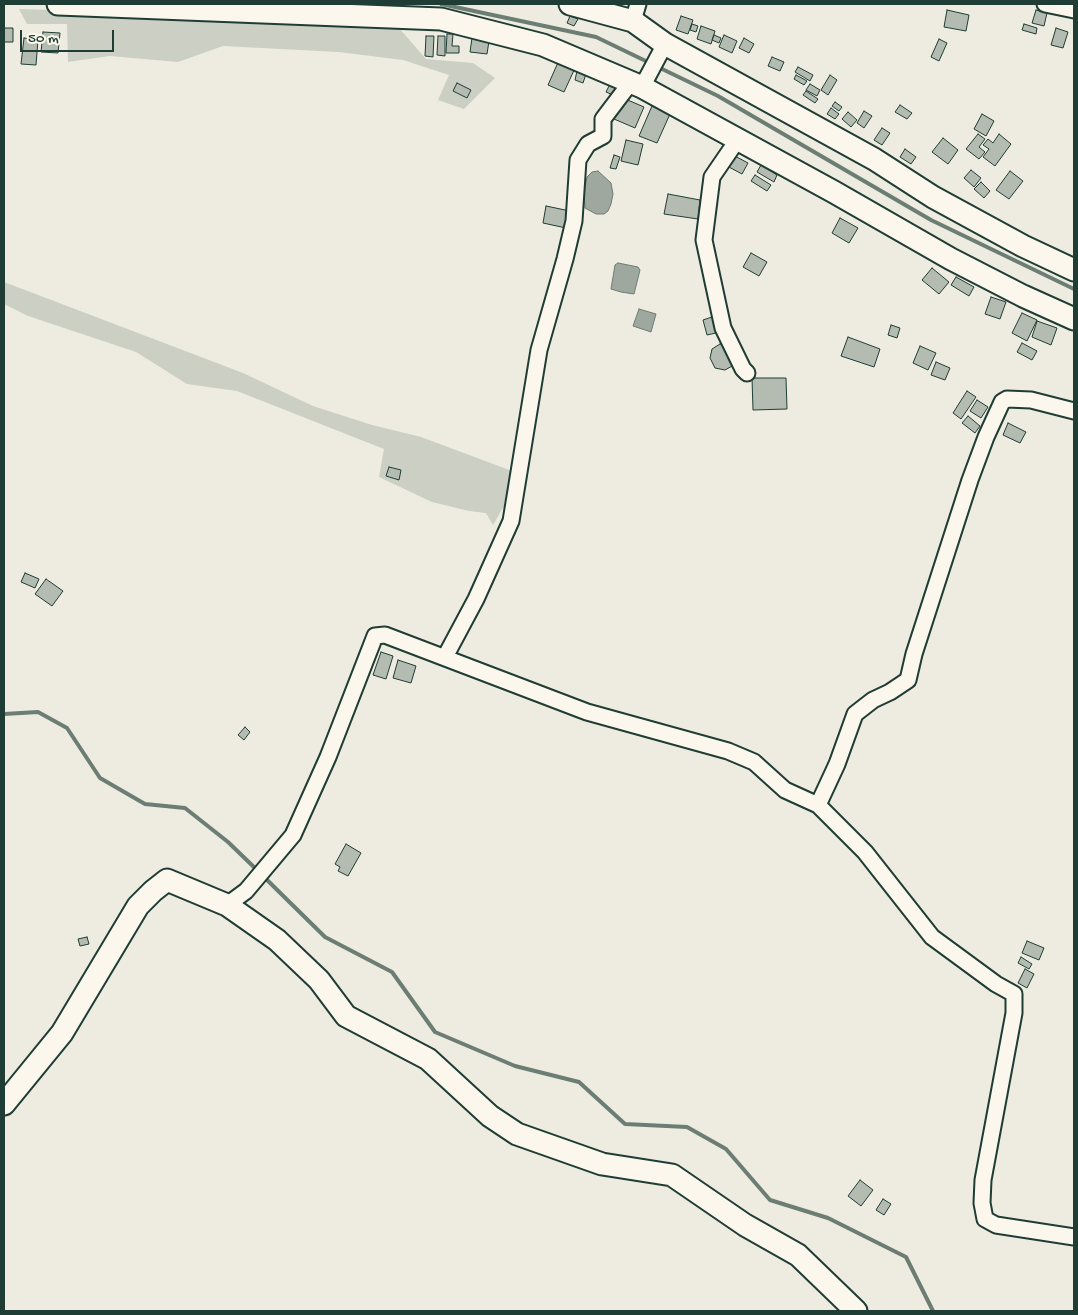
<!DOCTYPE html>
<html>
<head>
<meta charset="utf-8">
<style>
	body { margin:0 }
	#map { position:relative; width:1078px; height:1315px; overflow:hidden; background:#eeece1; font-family:"Gochi Hand",sans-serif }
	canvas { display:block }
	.frame { position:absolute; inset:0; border:5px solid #1f3d34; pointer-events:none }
	.scale { position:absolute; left:20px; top:30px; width:94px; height:22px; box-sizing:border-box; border:2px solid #1f3d34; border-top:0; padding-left:6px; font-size:15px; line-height:18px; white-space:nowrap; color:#1f3d34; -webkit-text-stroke:4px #fbf7ec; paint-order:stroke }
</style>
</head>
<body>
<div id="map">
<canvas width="1078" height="1315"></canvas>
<div class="frame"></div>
<div class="scale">50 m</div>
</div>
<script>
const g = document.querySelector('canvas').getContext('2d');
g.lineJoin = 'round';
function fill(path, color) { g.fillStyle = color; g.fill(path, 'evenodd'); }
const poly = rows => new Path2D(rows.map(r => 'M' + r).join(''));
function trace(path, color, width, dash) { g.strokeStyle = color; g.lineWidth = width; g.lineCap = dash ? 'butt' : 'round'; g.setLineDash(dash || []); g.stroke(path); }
const green = poly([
	[19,9,392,20,426,59,473,63,495,78,464,109,438,100,449,75,403,60,339,52,223,46,178,62,110,56,68,62,67,24,27,24],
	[4,282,243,373,313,406,372,425,421,437,512,471,504,506,493,525,486,513,469,511,432,502,379,477,384,449,237,391,187,384,136,352,28,316,4,304]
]);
const water = poly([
	[598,171,611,183,613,194,611,204,608,211,604,214,596,214,585,208,584,193,587,177,592,172,598,171],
	[618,263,638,267,640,270,634,294,621,292,611,289,615,265,618,263],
	[639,309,656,314,651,332,633,326,639,309]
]);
const stream = poly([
	[441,4,596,37,652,64],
	[658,67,718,96,931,220,1074,289],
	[4,714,38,712,67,728,100,778,145,804,185,808,228,842,257,870],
	[262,875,325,937,392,972,435,1032,515,1066,579,1082,625,1124,687,1127,726,1149,770,1200,828,1218,906,1257,933,1311]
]);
const building = poly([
	[947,10,969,15,966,31,944,27,947,10],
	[1036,10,1047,13,1044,26,1032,23,1036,10],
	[570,16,578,19,574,26,567,23,570,16],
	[681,16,693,20,688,34,676,30,681,16],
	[692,24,698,26,696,32,690,30,692,24],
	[1024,24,1037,28,1036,34,1022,30,1024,24],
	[701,26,715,31,711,44,697,39,701,26],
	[4,28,13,28,13,42,4,42,4,28],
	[1056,28,1068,32,1063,48,1051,45,1056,28],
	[43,32,60,33,58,53,41,52,43,32],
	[447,34,453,34,452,46,459,46,459,53,446,53,447,34],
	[714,35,721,38,719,43,712,40,714,35],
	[724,35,737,41,732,53,719,47,724,35],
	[426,36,434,36,433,57,425,56,426,36],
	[438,36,445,36,445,56,437,55,438,36],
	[24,38,38,40,36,65,21,64,24,38],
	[472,38,489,41,487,54,470,52,472,38],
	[744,38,754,44,749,53,739,48,744,38],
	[939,39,947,43,939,61,931,57,939,39],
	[772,57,784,62,780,71,768,66,772,57],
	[560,58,576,66,564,92,548,85,560,58],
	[798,67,813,75,810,81,795,72,798,67],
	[577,71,586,74,583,83,575,80,577,71],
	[796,75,807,81,804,85,794,79,796,75],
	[830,75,837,80,828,95,821,90,830,75],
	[613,78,624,83,618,97,606,92,613,78],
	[457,83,471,90,467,98,453,91,457,83],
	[810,84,820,90,817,96,806,90,810,84],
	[806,91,818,99,815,103,803,95,806,91],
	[623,98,644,107,635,128,614,119,623,98],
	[835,102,842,107,839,111,832,106,835,102],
	[900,105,912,113,907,119,895,112,900,105],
	[652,106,670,114,657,143,639,136,652,106],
	[831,108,839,114,835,119,827,114,831,108],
	[864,111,872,116,864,128,857,123,864,111],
	[848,112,857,120,851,127,842,119,848,112],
	[982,114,994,121,986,136,974,129,982,114],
	[882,128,890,133,882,145,874,140,882,128],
	[978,134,985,139,979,147,985,152,979,159,966,149,978,134],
	[999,134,1011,144,995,166,983,157,989,149,983,145,988,139,993,143,999,134],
	[943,138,958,150,948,164,932,152,943,138],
	[626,140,643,144,638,165,621,161,626,140],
	[905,149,916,157,911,164,900,157,905,149],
	[614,155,620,157,616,169,610,168,614,155],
	[733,155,748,163,742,174,727,166,733,155],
	[761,165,777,175,774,182,757,172,761,165],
	[971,170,981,178,974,187,964,178,971,170],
	[1010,171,1023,181,1009,199,996,190,1010,171],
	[755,175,771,185,767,191,751,181,755,175],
	[981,182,990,191,984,198,974,189,981,182],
	[668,194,700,200,698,219,664,214,668,194],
	[546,206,570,211,566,228,543,223,546,206],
	[840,218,858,228,849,243,832,233,840,218],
	[751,253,767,262,759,276,743,267,751,253],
	[932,268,949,282,939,294,922,280,932,268],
	[956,277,974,287,969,296,951,285,956,277],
	[991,297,1006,302,1000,319,985,314,991,297],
	[1022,313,1037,320,1027,341,1012,333,1022,313],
	[712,317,716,333,707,335,703,320,712,317],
	[1037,321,1057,328,1051,345,1032,337,1037,321],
	[891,325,900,328,897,338,888,335,891,325],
	[848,337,880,349,874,367,841,356,848,337],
	[1022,343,1037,351,1032,360,1017,352,1022,343],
	[720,344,731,348,734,365,725,370,715,368,710,358,712,349,720,344],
	[920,346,936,353,928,370,913,363,920,346],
	[936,362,950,368,945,380,931,375,936,362],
	[752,378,786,378,787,409,753,410,752,378],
	[967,391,976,397,961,419,953,413,967,391],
	[977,400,988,407,981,418,970,411,977,400],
	[968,416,980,426,975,433,962,423,968,416],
	[1008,423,1026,432,1020,443,1003,435,1008,423],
	[389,467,401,470,399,480,386,476,389,467],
	[25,573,39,579,35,588,21,582,25,573],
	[46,579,63,591,52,606,35,594,46,579],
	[381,652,393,656,386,679,373,675,381,652],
	[398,660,416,666,411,683,393,678,398,660],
	[245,727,250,732,244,740,238,735,245,727],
	[346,844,361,853,348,876,338,871,340,867,335,864,346,844],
	[87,937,89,944,80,946,78,939,87,937],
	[1027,941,1044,948,1039,960,1022,953,1027,941],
	[1021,957,1032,964,1029,969,1018,963,1021,957],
	[1025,969,1034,974,1027,988,1018,983,1025,969],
	[860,1180,873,1190,861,1206,848,1196,860,1180],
	[883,1199,891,1204,884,1215,876,1210,883,1199]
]);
const street = poly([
	[1045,4,1074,10],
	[633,21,638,4],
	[642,87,665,44],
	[738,139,712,177,704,240,723,328,743,369,747,373],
	[445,657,476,599,511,521,539,350,565,259,574,221,578,160,588,144,603,136,603,119,631,82],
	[818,805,837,764,855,714,873,700,890,692,908,680,914,654,970,480,986,437,1002,402,1007,399,1031,400,1074,411],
	[227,905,246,891,293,835,328,757,375,636,385,635,587,712,728,751,754,762,785,790,818,805,865,852,932,937,996,984,1014,994,1014,1013,983,1180,982,1203,985,1219,996,1225,1074,1237]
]);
const secondary = poly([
	[58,4,441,19,543,45,642,87,834,192,951,259,1023,296,1074,319],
	[570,4,633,21,665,44,874,159,933,197,1023,246,1074,270],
	[4,1104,62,1033,138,906,153,891,167,880,227,905,277,940,319,980,346,1016,428,1059,490,1116,517,1134,602,1164,672,1175,745,1225,798,1255,856,1311]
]);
fill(green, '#cbcfc4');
fill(water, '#9fa89f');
trace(water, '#6c7d74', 1);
trace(stream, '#6c7d74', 4);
fill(building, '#b4bbb0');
trace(building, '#1f3d34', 1);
trace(street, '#1f3d34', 19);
trace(secondary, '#1f3d34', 25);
trace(street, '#fbf7ec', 15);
trace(secondary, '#fbf7ec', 21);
</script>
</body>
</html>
